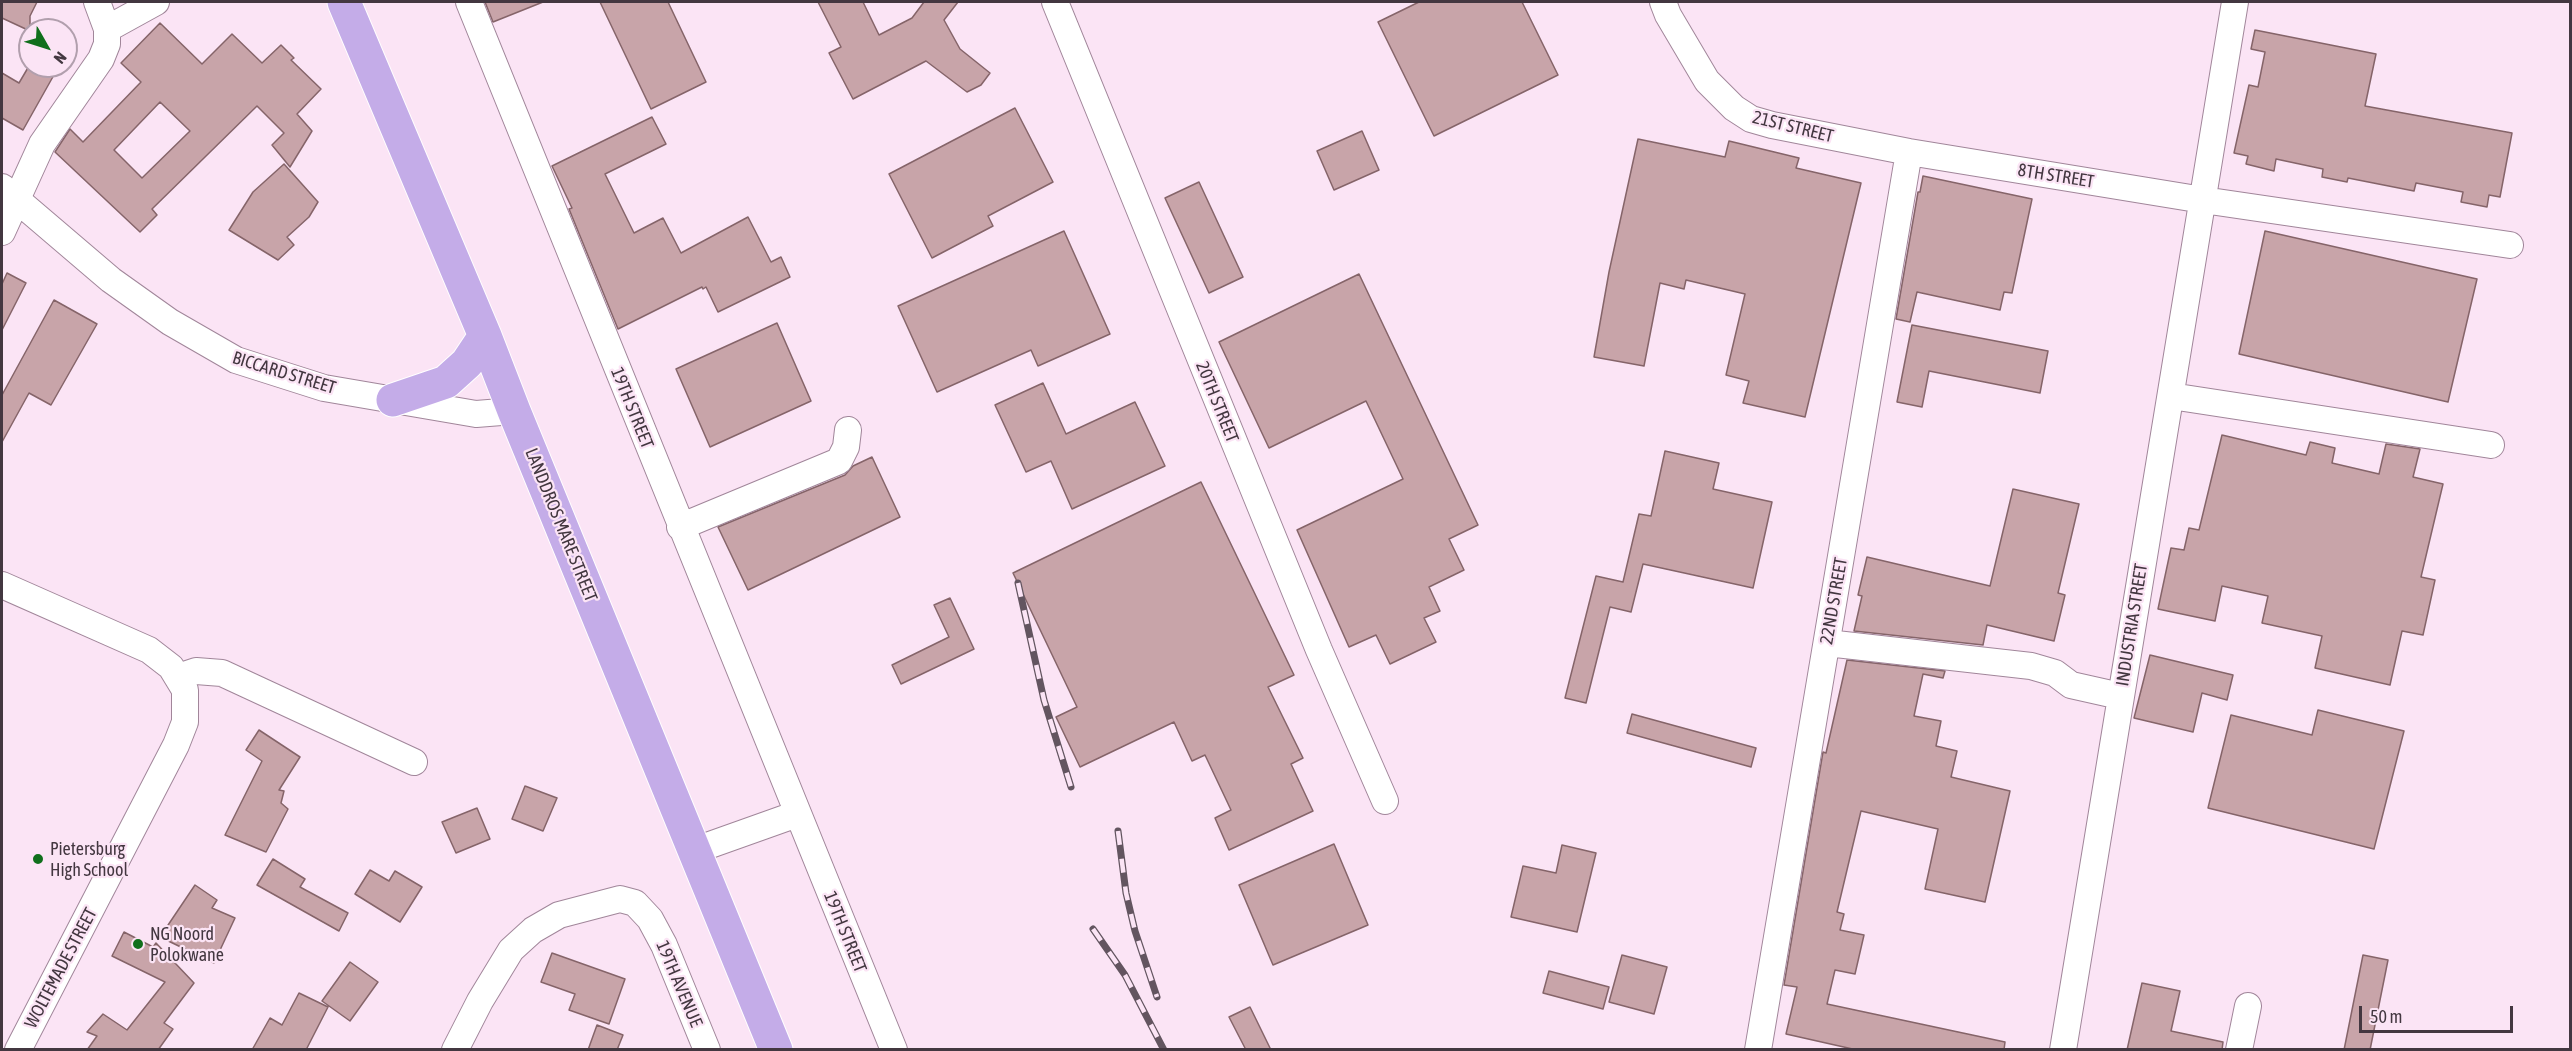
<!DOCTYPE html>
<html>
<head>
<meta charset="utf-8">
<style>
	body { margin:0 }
	#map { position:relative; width:2572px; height:1051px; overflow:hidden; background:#fbe4f5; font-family:"Asap Condensed",sans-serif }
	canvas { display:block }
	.frame { position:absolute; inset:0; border:3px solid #433740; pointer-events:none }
	.north { position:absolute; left:18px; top:18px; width:60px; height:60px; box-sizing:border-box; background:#fbe4f5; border:2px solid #b19fad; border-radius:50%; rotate:129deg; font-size:16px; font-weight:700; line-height:24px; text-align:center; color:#433740 }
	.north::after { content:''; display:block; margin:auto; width:21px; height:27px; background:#106f1c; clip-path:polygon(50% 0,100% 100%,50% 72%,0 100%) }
	.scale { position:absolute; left:2359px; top:1006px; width:154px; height:27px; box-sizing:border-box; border:3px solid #433740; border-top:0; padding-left:8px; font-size:18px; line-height:21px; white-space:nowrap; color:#433740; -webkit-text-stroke:4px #fbe4f5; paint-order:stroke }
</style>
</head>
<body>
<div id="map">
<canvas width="2572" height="1051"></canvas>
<div class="frame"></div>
<div class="north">N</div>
<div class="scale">50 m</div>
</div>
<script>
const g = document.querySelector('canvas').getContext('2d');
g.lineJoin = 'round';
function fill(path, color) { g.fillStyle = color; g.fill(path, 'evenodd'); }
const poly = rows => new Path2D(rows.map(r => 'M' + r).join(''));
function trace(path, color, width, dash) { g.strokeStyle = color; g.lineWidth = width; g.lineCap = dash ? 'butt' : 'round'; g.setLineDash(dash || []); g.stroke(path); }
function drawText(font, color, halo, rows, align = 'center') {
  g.font = font + ' "Asap Condensed",sans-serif'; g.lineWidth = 4.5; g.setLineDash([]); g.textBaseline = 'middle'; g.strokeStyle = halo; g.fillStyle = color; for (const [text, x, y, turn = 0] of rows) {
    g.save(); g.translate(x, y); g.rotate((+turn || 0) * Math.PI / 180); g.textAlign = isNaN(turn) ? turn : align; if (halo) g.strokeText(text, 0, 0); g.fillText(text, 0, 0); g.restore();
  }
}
const building = poly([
	[2,2,37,2,30,16,30,31,2,18,2,2],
	[485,2,543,2,493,22,485,2],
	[600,2,668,2,706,82,651,109,600,2],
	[818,2,863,2,879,35,912,18,924,2,958,2,944,20,960,49,990,73,981,85,967,92,926,61,853,99,829,53,841,47,818,2],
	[1419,2,1522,2,1558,75,1434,136,1378,22,1419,2],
	[160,23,202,64,232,34,262,63,281,45,294,58,291,60,321,89,297,114,312,131,290,167,272,145,284,133,257,106,152,209,157,215,140,232,55,152,70,129,83,142,141,82,121,63,160,23],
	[160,102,190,131,142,178,114,150,160,102],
	[2255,30,2376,54,2365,106,2512,133,2500,197,2489,195,2487,207,2461,202,2463,192,2416,183,2414,191,2348,178,2347,182,2322,177,2323,169,2276,159,2274,171,2246,164,2248,156,2234,153,2249,85,2258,87,2265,52,2251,49,2255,30],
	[29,66,59,66,23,130,2,118,2,73,19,83,29,66],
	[1015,108,1053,182,988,216,993,226,932,258,889,174,1015,108],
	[652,117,666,144,605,174,634,233,663,218,681,253,748,217,771,262,781,257,790,277,718,312,706,287,703,289,702,287,618,329,569,209,572,208,552,166,652,117],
	[1362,131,1379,170,1334,190,1317,151,1362,131],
	[1638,139,1725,157,1729,141,1799,158,1796,168,1861,183,1805,417,1743,403,1749,381,1726,375,1745,294,1686,280,1684,289,1660,283,1644,366,1594,357,1609,272,1638,139],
	[284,164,318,202,309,217,287,237,294,245,278,260,229,230,253,192,284,164],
	[1923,176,2032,199,2012,293,2004,292,2000,310,1917,292,1910,322,1896,319,1918,192,1920,192,1923,176],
	[1199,182,1243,277,1209,293,1165,198,1199,182],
	[1064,231,1110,334,1038,366,1031,350,937,392,898,306,1064,231],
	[2265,231,2477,279,2448,402,2239,354,2265,231],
	[7,273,26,283,2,330,2,284,7,273],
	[1359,274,1478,525,1449,539,1464,570,1429,587,1440,611,1424,618,1436,642,1390,664,1376,635,1349,647,1297,530,1403,479,1366,401,1269,448,1219,342,1359,274],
	[54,300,97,324,51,405,29,393,2,442,2,395,54,300],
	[777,323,811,401,710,447,676,369,777,323],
	[1912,325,2048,351,2040,393,1929,371,1922,407,1897,402,1912,325],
	[1043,383,1066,434,1135,402,1165,466,1072,509,1051,461,1026,472,995,405,1043,383],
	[2222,435,2306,455,2310,442,2335,448,2332,463,2379,474,2386,444,2420,449,2413,477,2443,484,2421,577,2435,580,2423,635,2402,631,2390,685,2315,668,2322,636,2262,623,2268,596,2222,586,2215,621,2158,609,2171,548,2184,550,2189,528,2199,530,2222,435],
	[1665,451,1719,463,1713,489,1772,502,1753,588,1643,564,1631,612,1610,607,1586,703,1565,698,1596,576,1623,582,1639,514,1651,516,1665,451],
	[872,457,900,517,748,590,718,527,845,475,853,466,872,457],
	[1201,482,1294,675,1268,687,1303,758,1291,764,1313,811,1229,850,1215,818,1231,810,1205,755,1192,761,1174,722,1080,767,1056,717,1077,707,1013,573,1201,482],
	[2013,489,2079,504,2058,593,2065,595,2054,641,1987,625,1983,645,1854,631,1862,596,1858,595,1867,557,1990,586,2013,489],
	[950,598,974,649,901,684,892,665,949,637,934,605,950,598],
	[2150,655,2233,675,2227,700,2202,693,2193,732,2134,718,2150,655],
	[1847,660,1945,671,1943,678,1923,674,1914,716,1941,721,1936,746,1957,751,1951,777,2010,791,1985,902,1925,889,1938,829,1861,811,1837,912,1844,914,1840,930,1864,935,1855,974,1835,970,1827,1004,2005,1042,2004,1050,1857,1050,1786,1034,1797,987,1784,985,1823,752,1826,753,1847,660],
	[2318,710,2404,731,2374,849,2208,808,2231,715,2312,735,2318,710],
	[1632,714,1756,748,1751,767,1627,733,1632,714],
	[259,730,300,757,279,790,284,791,281,803,288,809,266,852,225,835,262,761,246,750,259,730],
	[525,786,557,798,543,831,512,819,525,786],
	[477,808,490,839,456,853,442,822,477,808],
	[1334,844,1368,925,1273,965,1239,885,1334,844],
	[1562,845,1596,853,1577,932,1511,917,1523,866,1556,873,1562,845],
	[273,859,305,879,300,887,348,913,339,931,257,885,273,859],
	[370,870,389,881,395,871,422,887,400,922,355,894,370,870],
	[195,885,217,900,212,908,235,918,214,963,160,937,195,885],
	[124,932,153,947,156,943,194,983,164,1023,173,1029,158,1050,87,1050,97,1036,87,1032,103,1014,127,1030,165,982,112,956,124,932],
	[552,953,625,979,609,1024,569,1010,575,994,541,982,552,953],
	[1622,955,1667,967,1654,1014,1609,1002,1622,955],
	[2363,955,2388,960,2370,1050,2344,1050,2363,955],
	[350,962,378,982,350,1021,322,1001,350,962],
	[1549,971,1609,987,1603,1009,1543,993,1549,971],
	[2142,983,2180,991,2171,1031,2223,1042,2222,1050,2127,1050,2142,983],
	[299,993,328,1007,306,1050,252,1050,270,1018,282,1025,299,993],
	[1250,1007,1271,1050,1246,1050,1229,1017,1250,1007],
	[597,1025,623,1035,617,1050,588,1050,597,1025]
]);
const minor = poly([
	[469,2,894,1050],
	[1055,2,1319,650,1385,801],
	[1663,2,1668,15,1707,81,1734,108,1751,119,1772,125,1909,152,2203,200,2510,245],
	[107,29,156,2],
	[2,187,111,280,170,322,236,360,324,388,476,414,514,411],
	[2,232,42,144,101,59,107,44,107,29,97,2],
	[2171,396,2491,445],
	[680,527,839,461,846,447,848,430],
	[2,585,149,650,171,667,185,690,185,722,176,745,18,1050],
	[1827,643,2031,666,2055,673,2071,685,2120,696],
	[178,677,196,671,222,673,414,762],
	[693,851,797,814],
	[455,1050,480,1001,511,950,533,930,559,915,620,899,635,903,650,919,664,945,707,1050],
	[1758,1050,1909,152],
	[2063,1050,2235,2],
	[2239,1050,2248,1006]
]);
const major = poly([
	[344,2,485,336,514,411,776,1050],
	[393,400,446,382,467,363,485,336]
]);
const rail = poly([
	[1018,583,1044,700,1071,787],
	[1118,831,1126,893,1135,931,1157,997],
	[1093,929,1125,975,1164,1050]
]);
const markers = [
	[38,859,6,"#106f1c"],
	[138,944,6,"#106f1c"]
];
const streetNames = [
	["21ST STREET",1793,127,14],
	["8TH STREET",2056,176,9],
	["BICCARD STREET",284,373,17],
	["20TH STREET",1217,402,68],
	["19TH STREET",632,408,68],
	["LANDDROS MARE STREET",561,525,68],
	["22ND STREET",1834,601,-80],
	["INDUSTRIA STREET",2132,625,-81],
	["19TH STREET",845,932,68],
	["WOLTEMADE STREET",61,968,-62],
	["19TH AVENUE",679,984,67]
];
const poiNames = [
	["Pietersburg",50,849],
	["High School",50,870],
	["NG Noord",150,934],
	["Polokwane",150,955]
];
fill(building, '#c8a4a9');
trace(building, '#856469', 1.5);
trace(minor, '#a1869a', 28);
trace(major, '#fff', 35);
trace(minor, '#fff', 26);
trace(major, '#c4ace8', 33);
trace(rail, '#635560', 7);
trace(rail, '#fbe4f5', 4.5, [14]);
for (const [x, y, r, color] of markers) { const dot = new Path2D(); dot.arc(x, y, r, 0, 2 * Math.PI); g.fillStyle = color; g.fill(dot); trace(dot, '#fbe4f5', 2); }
drawText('18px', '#433740', '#fbe4f5', streetNames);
drawText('18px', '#433740', '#fbe4f5', poiNames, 'left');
</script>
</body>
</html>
